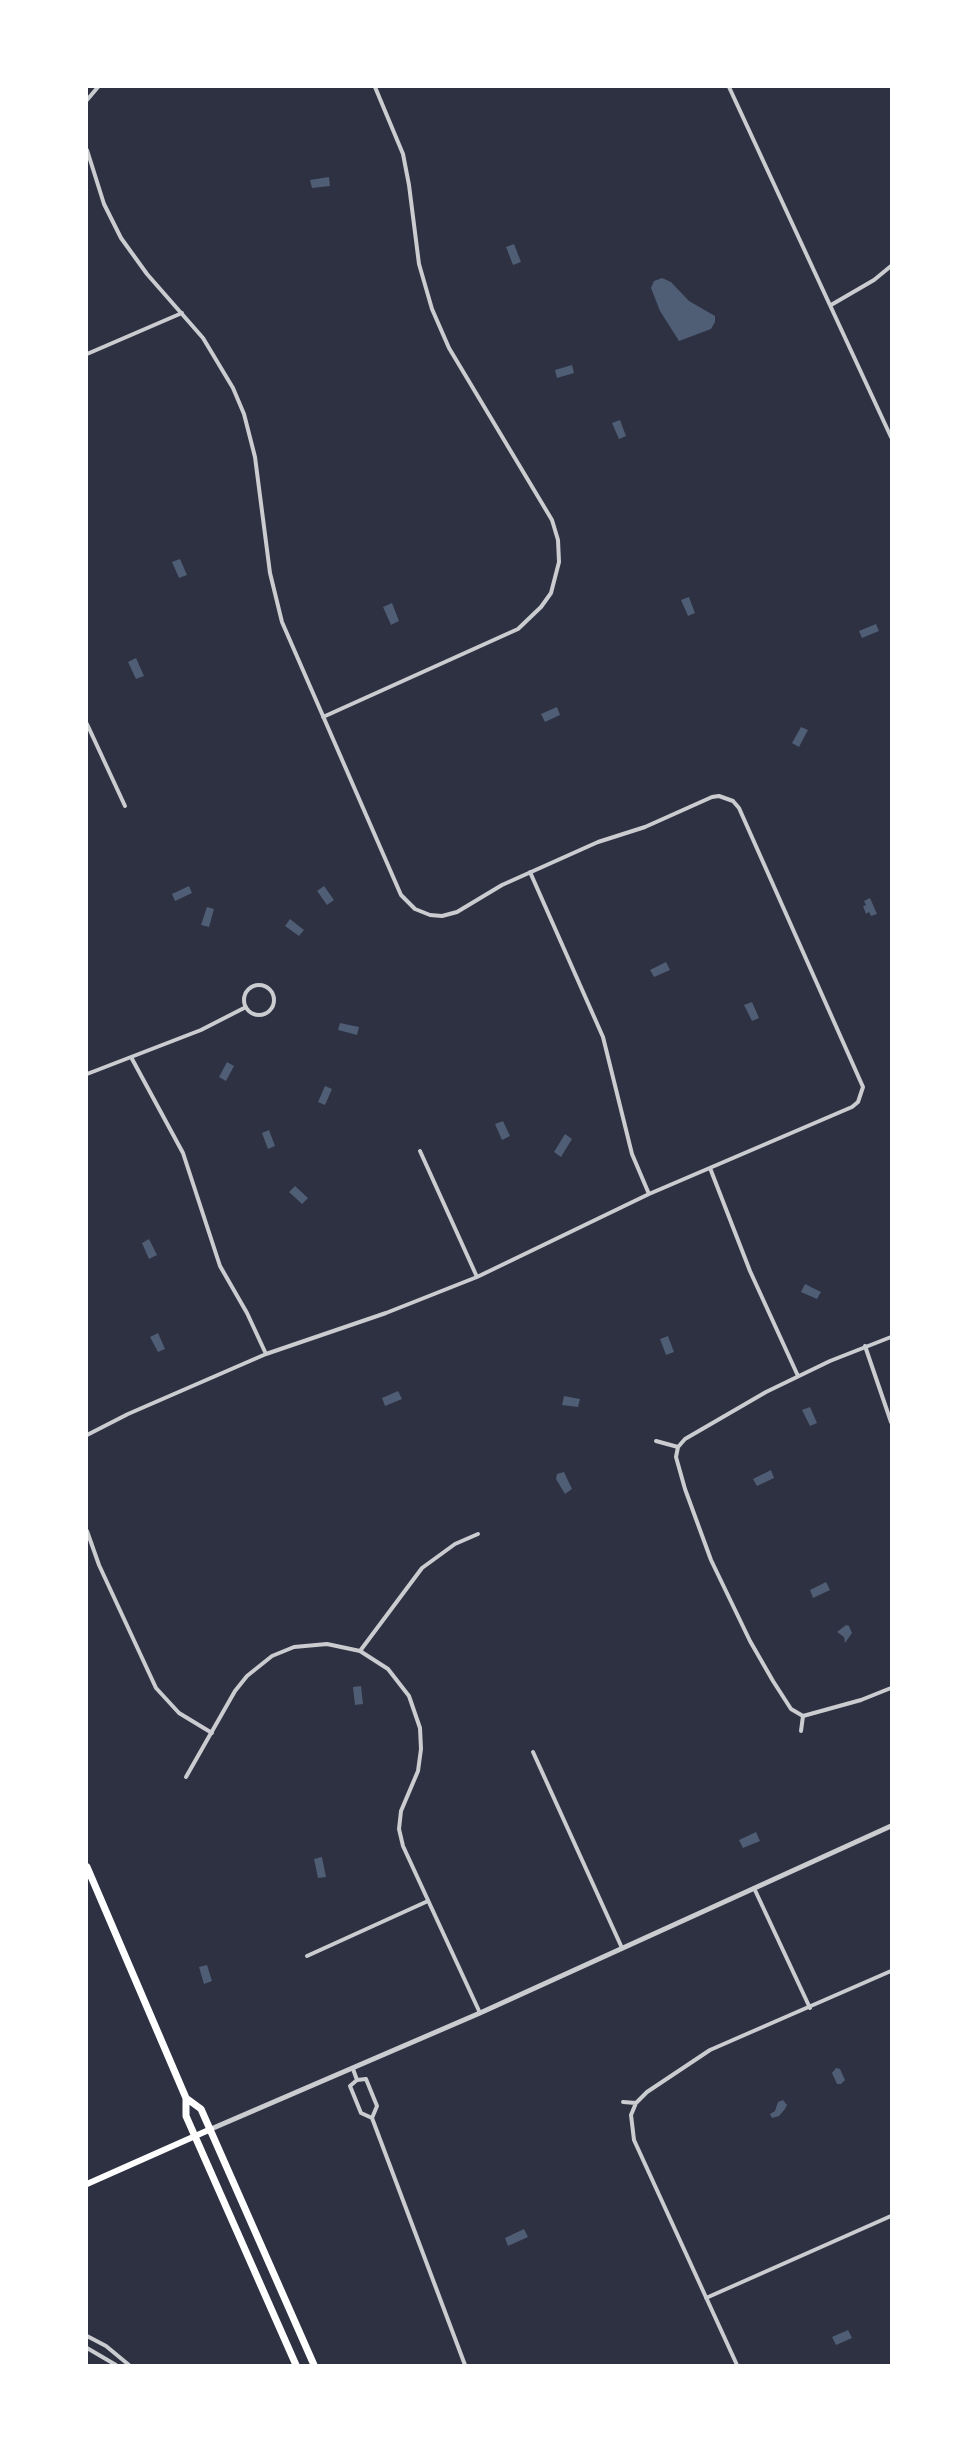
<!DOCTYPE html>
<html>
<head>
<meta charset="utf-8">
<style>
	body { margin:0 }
	#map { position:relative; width:978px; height:2452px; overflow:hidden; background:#2d3142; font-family:"Space Grotesk",sans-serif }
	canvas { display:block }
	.frame { position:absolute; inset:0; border:88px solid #fff; pointer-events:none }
</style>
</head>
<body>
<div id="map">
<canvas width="978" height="2452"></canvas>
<div class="frame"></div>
</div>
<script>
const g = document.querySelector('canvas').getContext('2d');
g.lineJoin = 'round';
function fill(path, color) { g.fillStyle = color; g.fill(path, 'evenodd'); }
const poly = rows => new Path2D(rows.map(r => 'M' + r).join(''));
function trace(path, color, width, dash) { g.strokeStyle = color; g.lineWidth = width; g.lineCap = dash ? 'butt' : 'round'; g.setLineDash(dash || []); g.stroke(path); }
const water = poly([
	[329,177,330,186,312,188,310,180],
	[514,244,521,262,513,265,506,247],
	[662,278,671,282,689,301,715,316,715,322,711,329,679,341,660,311,651,288,654,281],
	[572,365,574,373,557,378,555,370],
	[620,420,626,436,619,439,612,423],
	[180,559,187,575,179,578,172,562],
	[689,597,695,613,688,616,681,600],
	[392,603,399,621,391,625,383,607],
	[876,624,879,631,862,638,859,631],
	[136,658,144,676,136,679,128,662],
	[557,707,560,715,545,722,541,714],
	[801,727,808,730,799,747,792,743],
	[189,886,192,893,175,901,172,894],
	[324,886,334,900,327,905,317,891],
	[870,898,877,914,871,916,869,912,866,914,863,906,866,905,864,901],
	[207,907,214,909,209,927,201,925],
	[290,919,304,930,299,936,285,926],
	[666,962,670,970,654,977,650,970],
	[752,1002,759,1018,752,1021,744,1005],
	[340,1023,359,1027,357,1035,338,1030],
	[227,1062,234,1066,226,1081,219,1077],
	[325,1086,332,1089,325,1105,318,1102],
	[503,1121,510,1136,502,1140,495,1124],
	[269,1130,275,1146,268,1149,262,1133],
	[565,1134,572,1139,561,1157,554,1152],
	[295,1186,308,1198,302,1204,289,1192],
	[149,1239,157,1255,149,1259,142,1243],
	[805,1284,821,1292,817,1299,801,1292],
	[158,1333,165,1349,158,1352,150,1337],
	[668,1336,674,1352,666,1355,660,1339],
	[398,1391,402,1399,385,1406,382,1398],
	[564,1396,580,1399,578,1407,562,1405],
	[810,1407,817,1423,810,1426,802,1410],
	[771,1470,774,1478,757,1486,753,1479],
	[564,1472,572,1489,565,1494,556,1479,557,1474],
	[826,1582,830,1590,813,1598,810,1590],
	[846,1625,849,1626,852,1633,845,1643,844,1637,837,1632],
	[361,1686,363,1704,355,1705,353,1687],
	[756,1832,760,1841,743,1848,739,1840],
	[322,1857,326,1877,318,1878,314,1859],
	[207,1965,212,1981,204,1984,199,1967],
	[836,2068,840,2069,845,2080,841,2084,837,2084,832,2073],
	[783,2100,787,2105,785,2109,779,2116,772,2118,770,2114,775,2111,778,2102],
	[524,2229,528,2237,508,2246,505,2238],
	[848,2330,852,2338,836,2345,832,2337]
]);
const minor = poly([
	[729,87,891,437],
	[87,100,98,87],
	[87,150,104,204,121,238,147,274,203,338,233,388,244,414,255,457,270,573,282,622,401,895,415,909,430,915,442,916,457,912,502,885,598,842,645,827,712,797,719,796,733,801,739,808,863,1087,858,1102,852,1107,649,1194,477,1277,386,1313,266,1354,128,1414,87,1435],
	[831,305,874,280,891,266],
	[87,354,182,313],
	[323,717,518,629,541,607,551,593,559,562,558,540,552,520,449,348,432,309,419,264,409,185,403,154,375,87],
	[87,724,125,806],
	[530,872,603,1037,632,1154,649,1194],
	'244 1000a15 15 0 1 1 30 0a15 15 0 1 1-30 0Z',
	[131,1057,183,1153,220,1266,247,1313,266,1354],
	[87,1074,201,1030,246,1007],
	[420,1151,477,1277],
	[710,1168,750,1271,798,1376],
	[865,1346,891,1422],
	[656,1441,678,1447,676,1457,685,1489,711,1560,750,1641,773,1681,791,1709,803,1716,801,1731],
	[678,1447,685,1439,766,1392,830,1361,891,1337],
	[87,1531,99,1565,156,1688,179,1713,212,1733],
	[360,1651,422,1568,455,1544,478,1534],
	[803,1716,861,1700,891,1688],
	[533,1752,622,1948],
	[186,1777,235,1691,247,1676,272,1656,294,1647,327,1644,360,1651,388,1669,409,1696,420,1728,421,1749,418,1771,401,1811,399,1829,403,1846,480,2013],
	[754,1888,810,2008],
	[307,1956,428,1901],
	[353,2069,357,2080],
	[366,2079,377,2106,372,2118,361,2113,350,2086,357,2080,366,2079],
	[623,2102,636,2103],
	[372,2118,465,2365],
	[706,2298,891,2216],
	[87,2336,106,2346,129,2365],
	[87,2348,116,2365],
	[737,2365,634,2140,631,2115,636,2103,647,2092,710,2050,891,1971]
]);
const tertiary = poly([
	[211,2129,480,2013,891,1826]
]);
const secondary = poly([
	[87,2184,211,2129]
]);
const primary = poly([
	[87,1867,186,2098,186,2116,296,2365],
	[186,2098,201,2109,314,2365]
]);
fill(water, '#4f5d75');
trace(minor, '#caccd0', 4);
trace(tertiary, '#caccd0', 5);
trace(secondary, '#fff', 6);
trace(primary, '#fff', 7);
</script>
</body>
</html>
